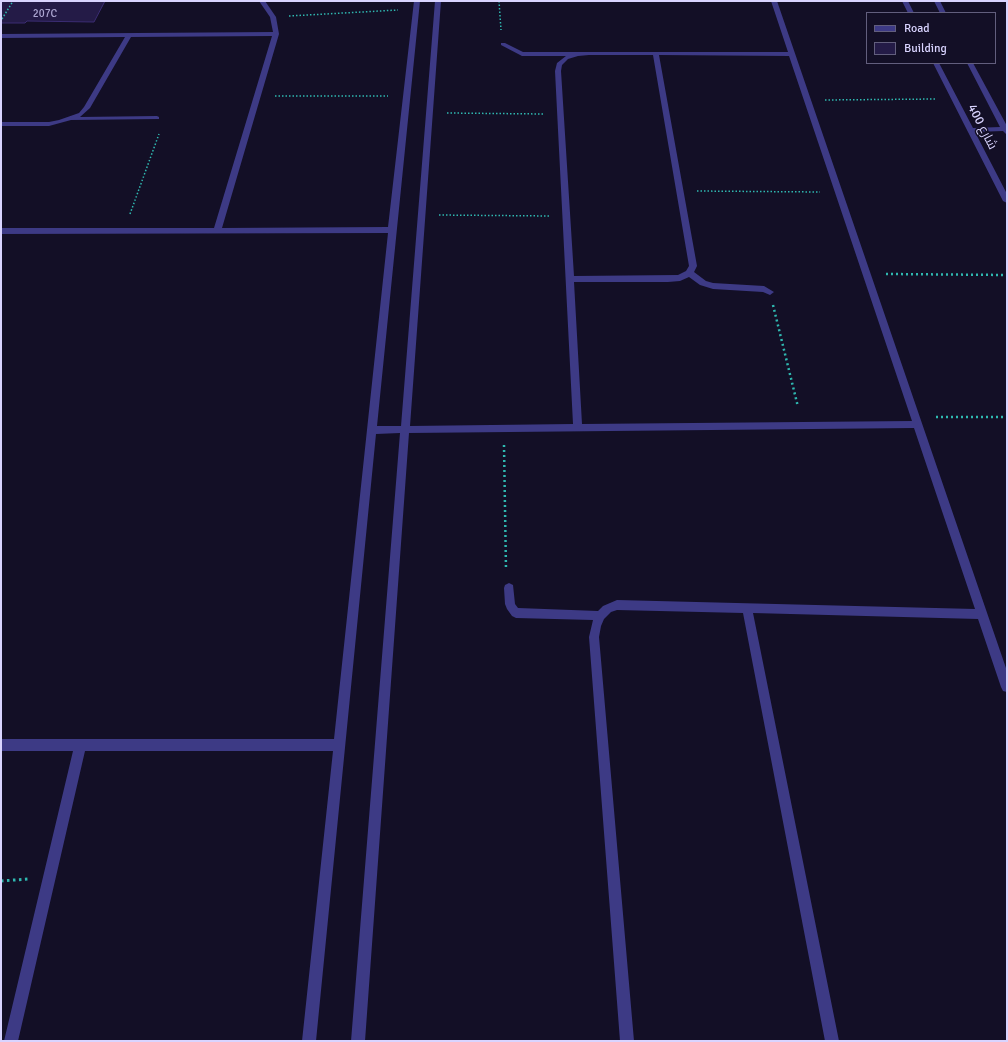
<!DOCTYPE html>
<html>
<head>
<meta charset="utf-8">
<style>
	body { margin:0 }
	#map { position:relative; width:1008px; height:1042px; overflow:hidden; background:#130f26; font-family:Signika,sans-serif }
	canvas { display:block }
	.frame { position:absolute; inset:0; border:2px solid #d9d4ff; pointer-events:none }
	.legend { position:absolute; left:866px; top:12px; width:130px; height:52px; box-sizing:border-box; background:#130f26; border:1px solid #625e7d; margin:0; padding:5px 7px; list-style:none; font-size:12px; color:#d9d4ff }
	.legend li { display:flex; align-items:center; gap:8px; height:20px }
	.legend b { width:20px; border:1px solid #625e7d }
</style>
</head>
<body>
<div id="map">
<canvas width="1008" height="1042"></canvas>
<div class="frame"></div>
<ul class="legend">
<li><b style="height:5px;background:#3d3a85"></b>Road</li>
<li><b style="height:11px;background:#241b47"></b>Building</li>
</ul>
</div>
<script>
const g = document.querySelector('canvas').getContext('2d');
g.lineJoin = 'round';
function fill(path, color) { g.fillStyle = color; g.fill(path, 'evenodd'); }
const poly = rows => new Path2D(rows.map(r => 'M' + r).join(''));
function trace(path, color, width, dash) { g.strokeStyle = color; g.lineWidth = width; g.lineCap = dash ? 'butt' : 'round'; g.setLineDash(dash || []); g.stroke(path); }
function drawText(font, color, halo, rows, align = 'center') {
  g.font = font + ' Signika,Cairo,sans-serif'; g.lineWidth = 3; g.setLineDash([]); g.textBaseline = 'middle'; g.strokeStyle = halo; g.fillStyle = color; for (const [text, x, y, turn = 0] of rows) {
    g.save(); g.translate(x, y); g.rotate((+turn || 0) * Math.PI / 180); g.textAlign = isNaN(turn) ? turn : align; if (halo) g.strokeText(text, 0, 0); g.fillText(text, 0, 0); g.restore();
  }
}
const building = poly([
	[1,1,105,1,94,22,27,21,25,23,1,23,1,1]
]);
const pathFar2 = poly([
	[499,1,501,30],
	[289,16,398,10],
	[2,19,13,1],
	[275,96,388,96],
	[825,100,936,99],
	[447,113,544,114],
	[697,191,820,192],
	[130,214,159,134],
	[439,215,550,216]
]);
const pathFar1 = poly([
	[886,274,1007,275],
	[773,305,798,407],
	[936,417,1007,417],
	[504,445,506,570]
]);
const path = poly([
	[1,881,28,879]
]);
const minor = poly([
	[259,1,265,1,276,17,279,34,222,228,388,227,414,1,420,1,377,426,401,426,435,1,441,1,410,426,573,424,555,71,557,63,566,56,522,56,501,45,501,43,505,43,523,52,788,52,771,1,777,1,1007,671,1007,692,1003,691,1001,687,978,619,753,613,839,1041,825,1041,743,613,617,610,611,612,604,619,601,626,599,637,634,1041,620,1041,589,637,593,620,516,618,512,616,507,609,505,604,504,588,505,585,509,583,513,585,515,604,518,608,598,611,603,606,617,600,975,609,914,428,409,433,365,1041,351,1041,400,433,376,434,316,1041,302,1041,333,751,85,751,18,1041,4,1041,73,751,1,751,1,739,334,739,388,233,1,234,1,228,214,228,272,36,131,37,90,108,80,117,157,116,159,117,159,119,71,120,49,126,1,126,1,122,49,122,59,120,79,113,84,107,125,37,1,38,1,34,273,32,270,17,259,1],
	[589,55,653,55,689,266,686,271,678,275,574,276,561,71,562,65,568,59,578,56,589,55],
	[659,55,789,56,912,421,582,424,574,282,668,282,680,281,689,277,700,285,713,289,763,292,770,295,774,292,764,286,713,283,706,281,694,272,697,266,659,55],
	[902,1,908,1,914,13,908,13,902,1],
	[934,1,940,1,946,13,940,13,934,1],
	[933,63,939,63,973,128,1000,127,967,63,973,63,1007,126,1007,135,1003,131,975,132,1007,194,1007,203,1003,201,933,63]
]);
const farNumbernames = [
	["207C",45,14]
];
const farStreetnames = [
	["شارع 400",982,127,63]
];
fill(building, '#241b47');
trace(building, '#3b2d73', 1);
trace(pathFar2, '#2fb8b0', 1.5, [1.5, 2]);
trace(pathFar1, '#2fb8b0', 2.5, [2, 3]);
trace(path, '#2fb8b0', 3, [2.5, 3.5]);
fill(minor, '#3d3a85');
drawText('11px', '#aca6d1', null, farNumbernames);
drawText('13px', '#d9d4ff', '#130f26', farStreetnames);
</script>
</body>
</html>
